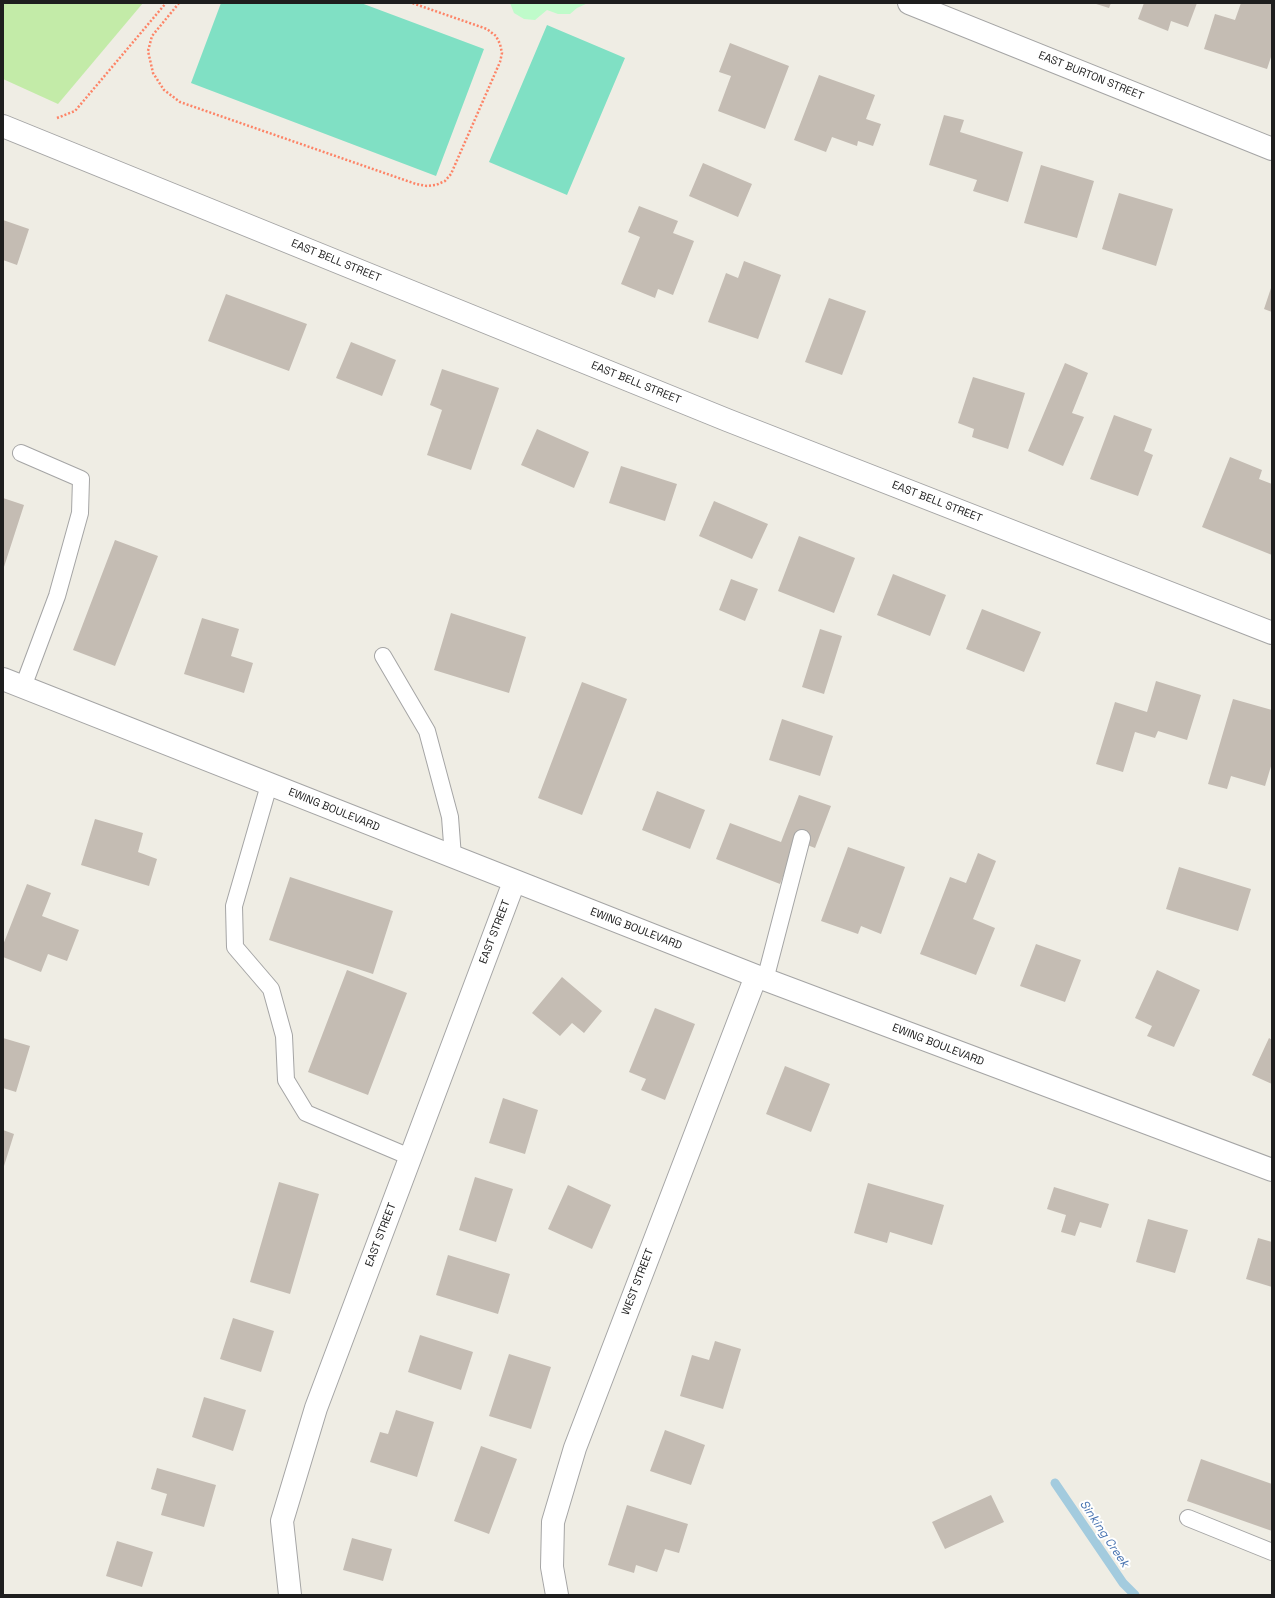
<!DOCTYPE html>
<html>
<head>
<meta charset="utf-8">
<style>
	body { margin:0 }
	#map { position:relative; width:1275px; height:1598px; overflow:hidden; background:#efede4; font-family:"Space Grotesk",sans-serif }
	canvas { display:block }
	.frame { position:absolute; inset:0; border:4px solid #1e1e1e; pointer-events:none }
</style>
</head>
<body>
<div id="map">
<canvas width="1275" height="1598"></canvas>
<div class="frame"></div>
</div>
<script>
const g = document.querySelector('canvas').getContext('2d');
g.lineJoin = 'round';
function fill(path, color) { g.fillStyle = color; g.fill(path, 'evenodd'); }
const poly = rows => new Path2D(rows.map(r => 'M' + r).join(''));
function trace(path, color, width, dash) { g.strokeStyle = color; g.lineWidth = width; g.lineCap = dash ? 'butt' : 'round'; g.setLineDash(dash || []); g.stroke(path); }
function drawText(font, color, halo, rows, align = 'center') {
  g.font = font + ' "Space Grotesk",sans-serif'; g.lineWidth = 4; g.setLineDash([]); g.textBaseline = 'middle'; g.strokeStyle = halo; g.fillStyle = color; for (const [text, x, y, turn = 0] of rows) {
    g.save(); g.translate(x, y); g.rotate((+turn || 0) * Math.PI / 180); g.textAlign = isNaN(turn) ? turn : align; if (halo) g.strokeText(text, 0, 0); g.fillText(text, 0, 0); g.restore();
  }
}
const grass = poly([
	[3,3,143,3,58,104,3,79]
]);
const park = poly([
	[510,3,588,3,577,8,570,14,558,14,547,10,535,20,524,19,514,13]
]);
const pitch = poly([
	[221,3,361,3,484,49,436,176,191,83],
	[547,25,625,58,567,195,489,162]
]);
const stream = poly([
	[1055,1483,1123,1583,1135,1595]
]);
const building = poly([
	[1093,3,1111,3,1109,8],
	[1144,3,1197,3,1188,27,1171,21,1168,31,1138,19],
	[1241,3,1272,3,1272,54,1267,69,1204,49,1215,14,1235,20],
	[730,43,789,66,765,129,718,111,731,76,719,72],
	[819,75,875,95,866,119,881,124,873,146,858,141,857,146,832,137,826,152,794,140],
	[944,115,964,120,960,132,1023,152,1008,202,973,191,977,180,929,165],
	[703,163,752,184,738,217,689,196],
	[1041,165,1094,181,1077,238,1024,223],
	[1119,193,1173,209,1156,266,1102,249],
	[639,206,678,221,673,233,694,241,673,295,658,289,655,298,621,284,640,237,628,232],
	[3,220,29,229,17,265,3,260],
	[744,261,781,275,758,339,708,322,726,273,738,278],
	[1272,285,1272,312,1264,309],
	[226,294,307,324,289,371,208,341],
	[829,298,866,311,842,375,805,362],
	[351,342,396,360,382,396,336,378],
	[1065,363,1088,373,1072,413,1084,417,1063,466,1028,451],
	[442,369,499,388,471,470,427,455,442,410,430,405],
	[973,377,1025,393,1008,449,972,437,974,429,958,423],
	[1114,415,1152,429,1144,451,1153,455,1138,496,1090,479],
	[537,429,589,452,574,488,521,465],
	[1230,457,1262,470,1259,479,1272,484,1272,555,1202,527],
	[621,466,677,484,665,521,609,503],
	[3,498,24,505,3,570],
	[714,501,768,524,752,559,699,536],
	[799,536,855,558,834,613,778,591],
	[115,540,158,556,115,666,73,650],
	[893,574,946,595,930,636,877,615],
	[731,579,758,589,745,621,719,610],
	[982,609,1041,632,1024,672,966,649],
	[451,613,526,637,509,693,434,670],
	[202,618,239,629,231,656,253,663,244,693,184,674],
	[820,629,842,636,824,694,802,687],
	[1156,681,1201,695,1187,740,1158,731,1155,738,1135,732,1123,772,1096,764,1115,702,1147,712],
	[582,682,627,699,582,815,538,798],
	[1233,699,1272,710,1272,763,1265,786,1231,776,1227,789,1208,784],
	[782,719,833,736,820,776,769,760],
	[657,791,705,810,690,849,642,830],
	[799,795,831,806,815,848,797,841,780,884,716,859,730,823,781,842],
	[95,819,143,833,138,852,157,859,149,886,81,865],
	[848,847,905,867,881,934,861,926,858,934,821,921],
	[978,853,996,861,973,919,995,928,976,975,920,954,950,877,966,883],
	[1179,867,1251,889,1238,931,1166,909],
	[290,877,393,911,373,974,269,940],
	[27,884,51,893,42,916,79,930,67,961,48,954,41,972,3,957,3,945],
	[1036,944,1081,960,1065,1002,1020,986],
	[347,970,407,993,368,1095,308,1072],
	[1157,970,1200,990,1174,1047,1147,1036,1152,1026,1135,1018],
	[562,977,602,1011,584,1033,572,1023,560,1036,532,1013],
	[655,1008,695,1024,665,1100,641,1090,646,1079,629,1072],
	[3,1038,30,1046,16,1092,3,1088],
	[1269,1038,1272,1040,1272,1084,1252,1075],
	[785,1066,830,1084,811,1132,766,1114],
	[503,1098,538,1110,525,1154,489,1143],
	[3,1130,14,1134,4,1166,3,1165],
	[475,1177,513,1189,496,1242,459,1230],
	[279,1182,319,1194,290,1294,250,1282],
	[868,1183,944,1205,932,1245,890,1232,887,1243,854,1233],
	[568,1185,611,1205,592,1249,548,1229],
	[1054,1187,1109,1204,1101,1228,1080,1222,1075,1236,1061,1232,1066,1215,1047,1209],
	[1148,1219,1188,1230,1175,1273,1136,1262],
	[1258,1238,1272,1242,1272,1287,1246,1279],
	[448,1255,510,1274,498,1314,436,1295],
	[233,1318,274,1331,261,1372,220,1359],
	[420,1335,473,1352,461,1390,408,1372],
	[715,1341,741,1349,723,1409,680,1396,692,1355,709,1360],
	[509,1354,551,1367,531,1429,489,1416],
	[204,1397,246,1410,233,1451,192,1437],
	[396,1410,434,1422,417,1477,370,1462,380,1432,388,1434],
	[665,1430,705,1445,691,1485,650,1471],
	[481,1446,517,1459,489,1534,454,1521],
	[1201,1459,1272,1484,1272,1531,1187,1501],
	[157,1468,216,1485,204,1527,161,1515,167,1494,151,1489],
	[991,1495,1004,1522,945,1549,932,1522],
	[627,1505,688,1524,679,1553,665,1549,657,1572,636,1565,634,1573,608,1565],
	[352,1538,392,1549,383,1581,343,1570],
	[117,1541,153,1552,142,1587,106,1576]
]);
const path = poly([
	[179,3,152,36,148,51,153,73,164,90,180,102,416,184,427,186,436,185,445,181,451,174,500,62,502,53,500,44,496,36,487,29,412,3],
	[57,118,75,111,166,3]
]);
const service = poly([
	[21,453,81,479,80,513,57,596,23,687],
	[383,656,427,731,450,817,453,857],
	[269,785,234,906,235,947,271,989,284,1036,286,1080,306,1113,410,1157],
	[765,980,802,838],
	[1188,1518,1272,1552]
]);
const minor = poly([
	[909,3,1272,149],
	[3,126,727,420,1272,633],
	[3,679,756,976,1272,1170],
	[290,1595,282,1521,316,1408,514,882],
	[557,1595,552,1567,553,1522,575,1448,756,976]
]);
const streetNames = [
	["EAST BURTON STREET",1091,76,22],
	["EAST BELL STREET",336,261,22],
	["EAST BELL STREET",636,383,22],
	["EAST BELL STREET",937,502,21],
	["EWING BOULEVARD",334,810,22],
	["EWING BOULEVARD",636,929,21],
	["EAST STREET",495,932,-69],
	["EWING BOULEVARD",938,1045,21],
	["EAST STREET",381,1235,-69],
	["WEST STREET",638,1282,-69]
];
const waterNames = [
	["Sinking Creek",1104,1534,56]
];
fill(grass, '#c3eba8');
fill(park, '#bffbca');
fill(pitch, '#80e0c4');
trace(stream, '#a3cbde', 9);
fill(building, '#c4bcb3');
trace(service, '#a5a5a5', 18);
trace(minor, '#a5a5a5', 24);
trace(path, '#fd8467', 2.5, [2, 2]);
trace(service, '#fff', 16);
trace(minor, '#fff', 22);
drawText('11px', '#1e1e1e', '#fff', streetNames);
drawText('italic 12px', '#4873b0', '#fff', waterNames);
</script>
</body>
</html>
